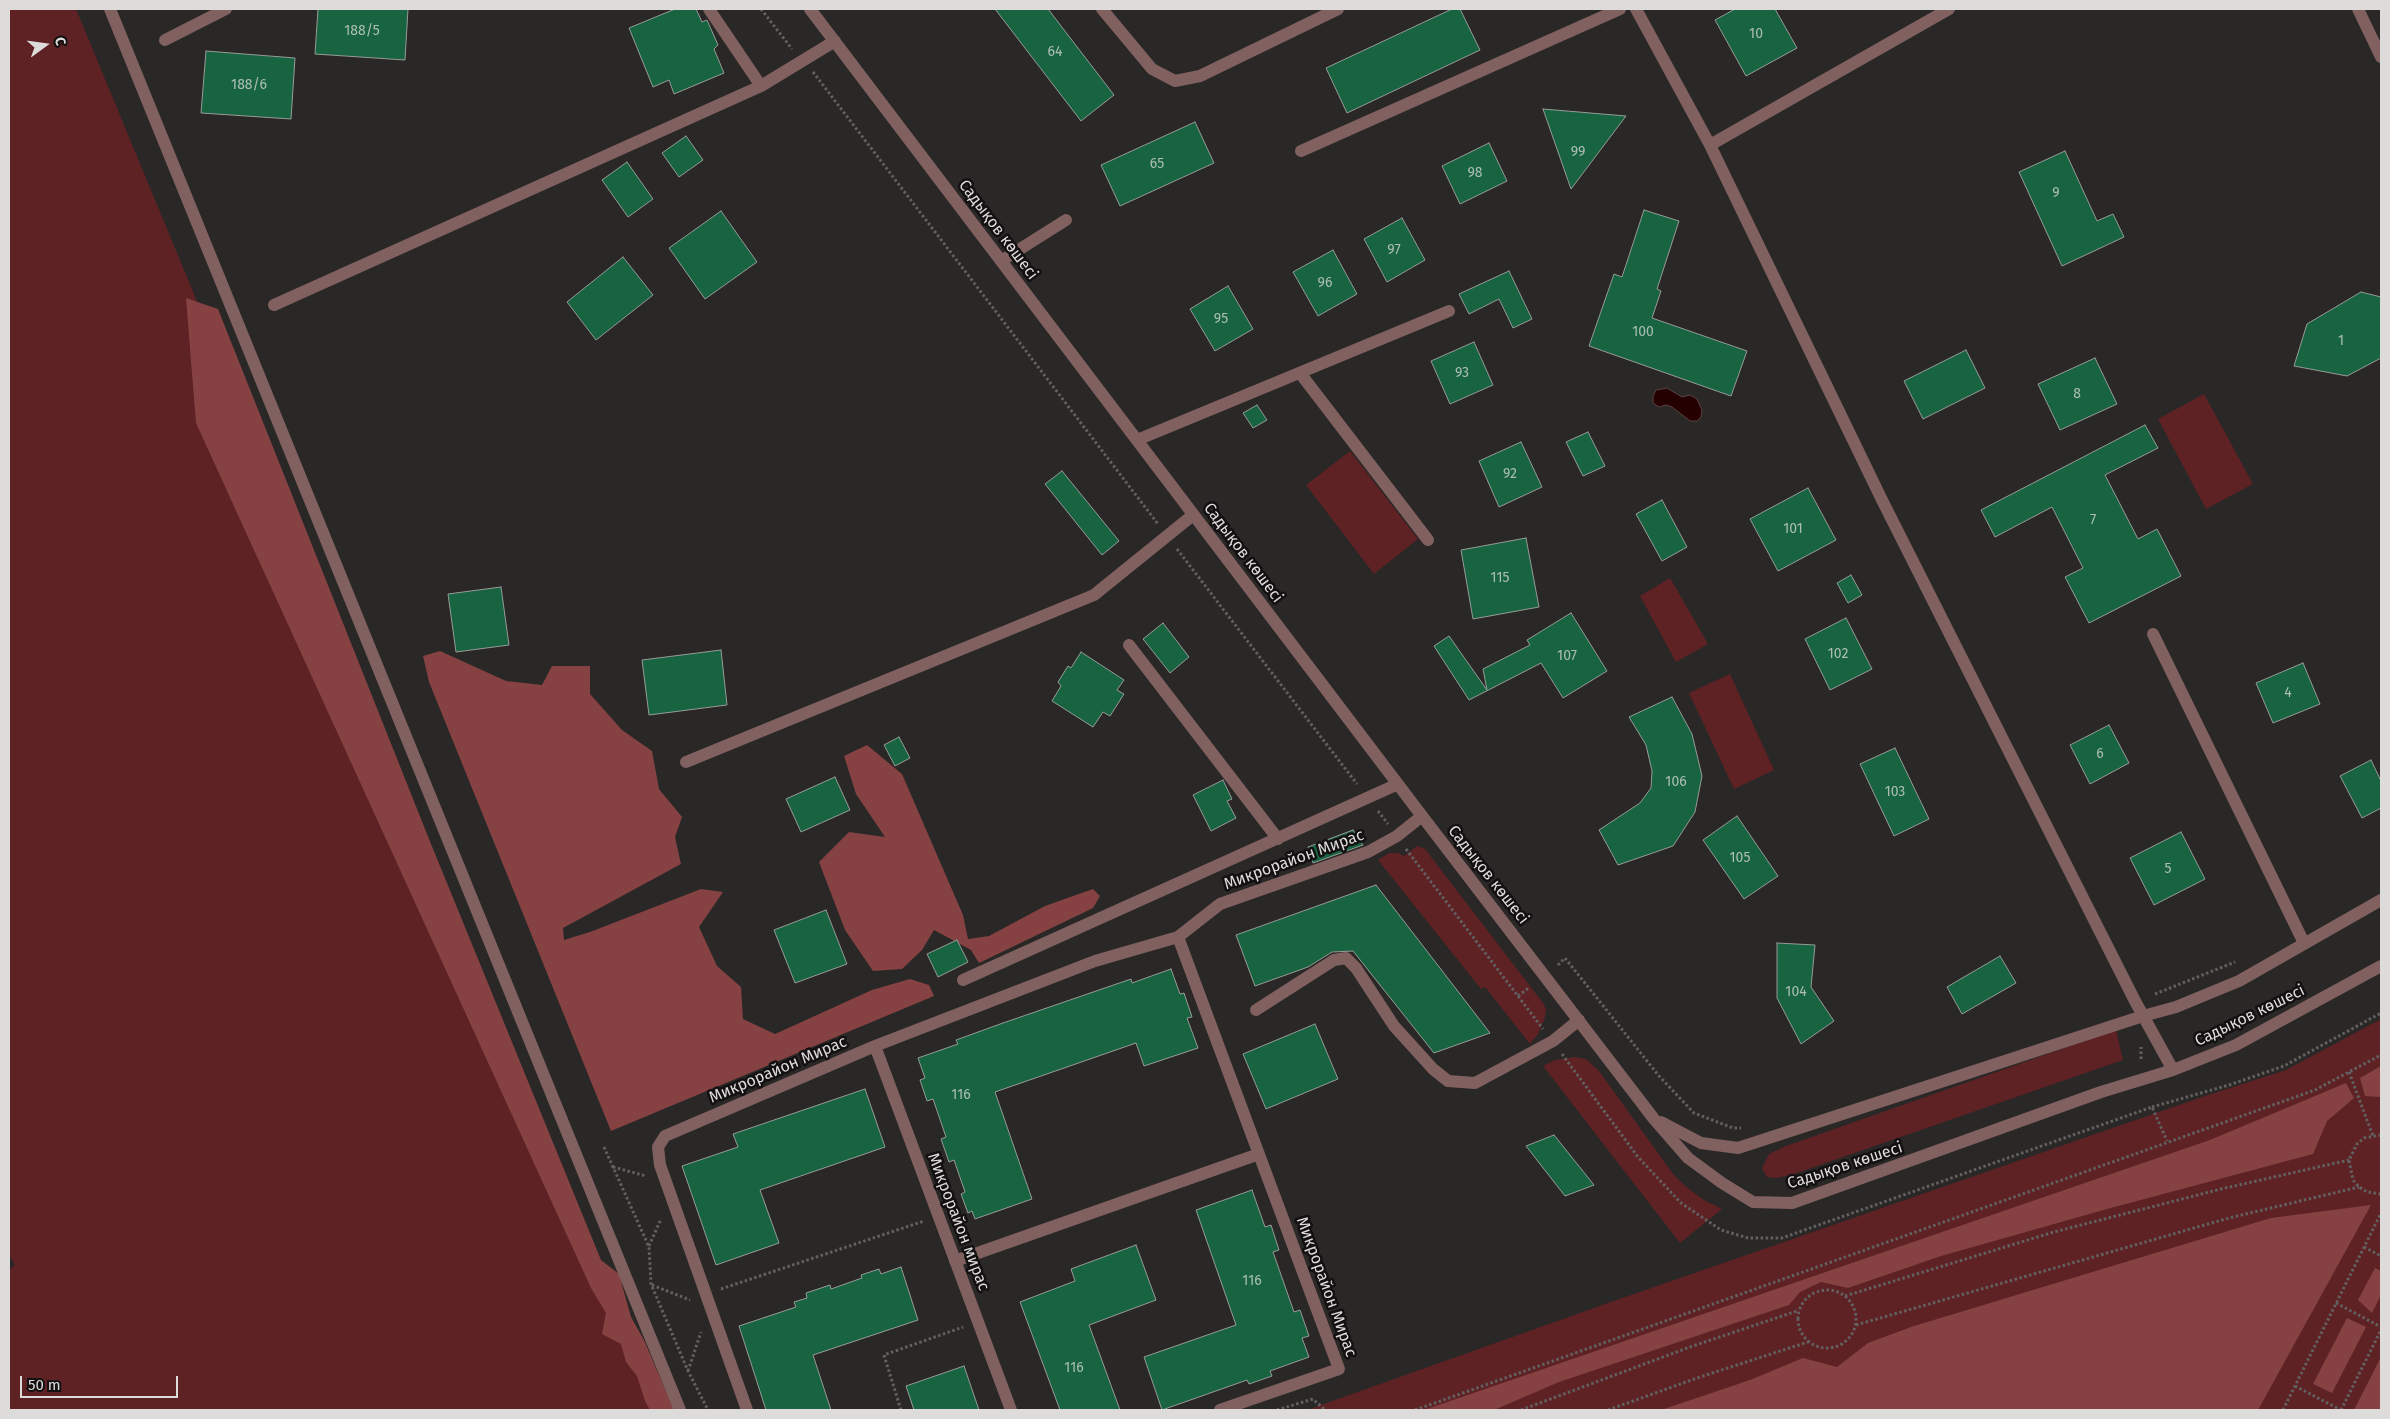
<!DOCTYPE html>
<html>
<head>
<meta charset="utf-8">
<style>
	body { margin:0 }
	#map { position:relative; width:2390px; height:1419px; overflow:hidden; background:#2a2727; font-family:"Fira Sans",sans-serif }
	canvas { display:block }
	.frame { position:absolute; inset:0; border:10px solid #dedbdb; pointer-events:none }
	.north { position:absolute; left:20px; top:20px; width:50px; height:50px; -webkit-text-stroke:4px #121010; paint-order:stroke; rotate:76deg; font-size:14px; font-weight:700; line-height:20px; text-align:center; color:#dedbdb }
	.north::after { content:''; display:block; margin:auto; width:18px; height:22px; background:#dedbdb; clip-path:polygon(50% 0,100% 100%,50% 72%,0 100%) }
	.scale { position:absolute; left:20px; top:1376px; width:158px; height:22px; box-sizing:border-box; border:2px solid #dedbdb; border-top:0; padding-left:6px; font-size:15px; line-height:18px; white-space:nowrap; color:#dedbdb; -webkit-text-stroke:4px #121010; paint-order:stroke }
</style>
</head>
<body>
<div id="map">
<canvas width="2390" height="1419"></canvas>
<div class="frame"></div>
<div class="north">С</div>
<div class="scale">50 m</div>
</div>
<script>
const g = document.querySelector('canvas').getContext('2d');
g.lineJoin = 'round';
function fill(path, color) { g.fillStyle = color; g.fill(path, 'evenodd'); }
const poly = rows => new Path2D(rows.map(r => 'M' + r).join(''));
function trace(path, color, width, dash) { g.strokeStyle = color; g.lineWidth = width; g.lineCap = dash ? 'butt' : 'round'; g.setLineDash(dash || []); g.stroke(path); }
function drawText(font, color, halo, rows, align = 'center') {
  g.font = font + ' "Fira Sans",sans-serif'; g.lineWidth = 5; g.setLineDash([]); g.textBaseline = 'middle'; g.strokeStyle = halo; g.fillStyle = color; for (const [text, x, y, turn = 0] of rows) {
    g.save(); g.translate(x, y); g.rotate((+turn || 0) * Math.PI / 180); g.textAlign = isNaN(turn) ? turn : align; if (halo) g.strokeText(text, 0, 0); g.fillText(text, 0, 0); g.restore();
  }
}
const green = poly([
	[9,9,76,9,656,1410,9,1410,9,1270,15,1265,9,1254],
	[2204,394,2253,484,2206,509,2158,419],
	[1350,451,1418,539,1374,574,1306,485],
	[1670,578,1708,644,1676,662,1640,596],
	[1730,674,1774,770,1734,789,1689,693],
	[1417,846,1425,849,1543,1003,1546,1009,1545,1017,1538,1034,1530,1044,1485,987,1481,989,1378,860,1389,853,1398,853,1404,856],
	[2381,1019,2381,1410,1307,1410,1608,1303,2205,1096,2286,1070],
	[2116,1030,2123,1060,1791,1175,1776,1178,1767,1177,1762,1168,1769,1154,1786,1146],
	[1575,1057,1586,1059,1599,1071,1673,1174,1685,1186,1704,1200,1722,1209,1680,1243,1543,1066,1555,1060]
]);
const forest = poly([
	[186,298,218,309,429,839,601,1260,619,1274,631,1317,644,1340,674,1410,650,1410,645,1401,637,1376,626,1362,621,1344,602,1334,606,1313,591,1288,196,423],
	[440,651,506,681,542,685,552,666,590,666,590,694,622,730,652,751,659,789,682,817,675,837,681,864,563,928,564,940,590,932,701,889,723,892,699,927,717,966,741,987,743,1019,775,1034,872,990,910,979,929,985,934,996,611,1131,429,682,423,656],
	[867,745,902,774,963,915,968,939,989,936,1045,906,1093,889,1100,896,1093,908,979,963,971,950,934,930,922,950,902,969,873,971,845,930,819,862,849,832,885,837,856,794,844,756],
	[2381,1066,2381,1097,2365,1096,2360,1078],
	[2346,1083,2354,1098,2327,1121,2313,1154,2107,1209,1941,1256,1848,1288,1821,1282,1800,1292,1789,1305,1559,1382,1494,1410,1424,1410,2210,1140],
	[2371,1205,2258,1410,1661,1410,1750,1380,1803,1358,1837,1367,1868,1343,1914,1326,2271,1218],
	[2375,1268,2381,1271,2381,1295,2372,1313,2358,1300],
	[2347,1318,2366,1327,2332,1393,2313,1384],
	[2381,1357,2381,1410,2354,1410]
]);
const water = poly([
	[1667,388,1682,397,1690,395,1697,399,1702,410,1701,417,1697,421,1690,421,1672,407,1666,405,1659,407,1653,403,1653,396,1656,390,1667,388]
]);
const building = poly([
	[318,9,408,9,405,60,315,54,318,9],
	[675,9,696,9,702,22,707,20,718,45,714,49,724,73,674,94,669,80,653,87,629,28,675,9],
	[995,9,1048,9,1114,95,1081,121,995,9],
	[1452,9,1460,9,1480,50,1347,113,1326,68,1452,9],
	[1735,9,1775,9,1797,48,1746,76,1715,20,1735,9],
	[206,51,295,58,291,119,201,113,206,51],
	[1543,109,1626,116,1571,189,1543,109],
	[1195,122,1214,163,1120,206,1101,165,1195,122],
	[686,136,703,160,679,177,662,153,686,136],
	[1489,143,1507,181,1460,204,1442,166,1489,143],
	[2065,151,2097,221,2113,214,2124,237,2062,266,2019,172,2065,151],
	[627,162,653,199,628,217,602,180,627,162],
	[1644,210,1679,221,1657,289,1661,291,1652,318,1747,351,1731,396,1589,346,1614,274,1622,277,1644,210],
	[721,211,757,262,705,299,669,248,721,211],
	[1402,218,1425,260,1387,282,1364,239,1402,218],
	[1333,250,1357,294,1318,316,1293,272,1333,250],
	[623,257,653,295,596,340,567,302,623,257],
	[1509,271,1532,319,1513,328,1499,299,1469,314,1459,294,1509,271],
	[1228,286,1253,329,1215,351,1190,309,1228,286],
	[2361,292,2381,297,2381,358,2347,376,2294,366,2307,324,2361,292],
	[1474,342,1493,385,1450,404,1431,361,1474,342],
	[1966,350,1985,388,1923,419,1904,381,1966,350],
	[2095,358,2117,404,2060,430,2038,384,2095,358],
	[1257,405,1267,420,1253,428,1243,413,1257,405],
	[2145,425,2158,448,2105,475,2138,539,2157,529,2181,576,2089,623,2065,577,2083,568,2052,507,1995,537,1981,510,2145,425],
	[1588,432,1605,466,1583,476,1566,442,1588,432],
	[1521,442,1542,487,1499,507,1479,461,1521,442],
	[1062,471,1119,541,1102,555,1045,484,1062,471],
	[1808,488,1836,540,1778,571,1750,519,1808,488],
	[1662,500,1687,547,1662,561,1636,514,1662,500],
	[1526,538,1539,607,1473,619,1461,550,1526,538],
	[1851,575,1862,595,1848,603,1837,583,1851,575],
	[501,587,509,645,456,652,448,594,501,587],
	[1571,613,1607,671,1563,698,1541,663,1469,700,1434,646,1449,636,1487,690,1483,669,1530,645,1527,640,1571,613],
	[1846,618,1872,669,1830,690,1805,639,1846,618],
	[1163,623,1189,657,1170,673,1143,639,1163,623],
	[721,650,727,705,649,715,642,660,721,650],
	[1081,652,1124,680,1117,690,1124,694,1110,716,1103,712,1093,727,1052,701,1061,686,1058,682,1068,666,1071,668,1081,652],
	[2303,663,2320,704,2273,723,2256,683,2303,663],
	[1672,697,1692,734,1702,776,1695,812,1673,846,1618,865,1599,830,1640,803,1651,788,1652,771,1646,745,1629,717,1672,697],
	[2109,725,2129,763,2090,784,2070,745,2109,725],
	[899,737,910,758,895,766,884,745,899,737],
	[1895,748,1929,819,1894,836,1860,764,1895,748],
	[2371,760,2381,781,2381,808,2362,818,2340,776,2371,760],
	[835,777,850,810,801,832,786,799,835,777],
	[1223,780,1232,799,1227,801,1236,818,1211,831,1193,795,1223,780],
	[1737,816,1778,876,1744,899,1703,840,1737,816],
	[1353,830,1363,845,1313,863,1308,847,1353,830],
	[2181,832,2205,879,2154,905,2130,858,2181,832],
	[1376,885,1490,1033,1434,1053,1353,951,1332,952,1308,967,1255,986,1236,935,1376,885],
	[826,910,847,964,795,983,774,930,826,910],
	[957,940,968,962,938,977,927,954,957,940],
	[1777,943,1815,945,1811,987,1834,1021,1801,1044,1777,998,1777,943],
	[2000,956,2016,983,1962,1014,1947,987,2000,956],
	[1171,969,1180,994,1184,993,1192,1017,1187,1018,1198,1048,1144,1066,1136,1043,995,1092,1032,1199,975,1219,972,1211,968,1213,961,1194,965,1192,954,1160,949,1162,941,1139,946,1137,933,1099,927,1101,920,1080,925,1078,918,1058,958,1044,956,1040,1003,1023,1131,979,1132,983,1171,969],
	[1315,1024,1338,1079,1266,1109,1243,1054,1315,1024],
	[865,1089,885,1147,760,1190,779,1243,716,1265,682,1166,738,1147,733,1134,865,1089],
	[1554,1135,1594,1185,1565,1196,1526,1146,1554,1135],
	[1252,1190,1265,1227,1271,1225,1279,1250,1273,1252,1294,1312,1300,1310,1309,1336,1302,1338,1309,1357,1270,1371,1272,1376,1249,1384,1247,1380,1162,1410,1144,1357,1236,1325,1196,1210,1252,1190],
	[1136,1245,1156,1300,1089,1325,1120,1410,1060,1410,1020,1302,1075,1281,1071,1269,1136,1245],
	[901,1267,918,1320,813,1355,831,1410,766,1410,739,1326,796,1307,794,1302,807,1298,806,1293,830,1285,831,1289,862,1278,861,1275,879,1269,881,1274,901,1267],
	[964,1366,979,1410,914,1410,906,1386,964,1366]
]);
const path = poly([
	[761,9,792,49],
	[813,72,1158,524],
	[1177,549,1357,784],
	[1378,811,1388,824],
	[1406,849,1543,1029],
	[1558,965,1565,958,1659,1076,1694,1113,1733,1128,1741,1128],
	[2155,994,2235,962],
	[1518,996,1530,987],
	[1562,1054,1638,1157,1681,1203,1721,1230,1748,1238,1782,1238,2152,1107,2167,1141],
	[2141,1059,2141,1047],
	[2349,1072,2373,1136],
	[2152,1107,2229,1085,2284,1066,2381,1013],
	[2381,1135,2364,1138,2357,1144,2349,1160,2353,1180,2359,1187,2367,1192,2381,1194],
	[604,1147,649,1247,651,1284,688,1371,708,1410],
	[613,1167,646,1176],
	[649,1246,661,1219],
	[2364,1247,2381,1256],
	[652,1285,690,1300],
	[721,1289,924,1221],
	'1798 1319a29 29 0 1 1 58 0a29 29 0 1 1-58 0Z',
	[1845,1296,2054,1232,2221,1189,2349,1160],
	[2336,1303,2381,1327],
	[1856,1325,2229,1218,2359,1187],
	[688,1371,701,1332],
	[2295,1386,2341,1410],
	[901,1410,884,1355,963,1327],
	[1277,1410,1313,1399,1325,1410],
	[1415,1410,2315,1090,2381,1055],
	[1521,1410,1690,1347,1797,1311],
	[1608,1410,1700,1377,1808,1342],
	[2283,1410,2381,1213],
	[2341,1410,2381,1330]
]);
const minor = poly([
	[110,9,680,1410],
	[709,9,761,86,835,41],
	[810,9,1422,816,1654,1119,1688,1158,1722,1183,1753,1202,1792,1203,2101,1092,2173,1070,2236,1045,2381,966],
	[1102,9,1152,69,1175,81,1200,76,1338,9],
	[1636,9,1710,145,1882,500,2135,1001,2173,1070],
	[2358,9,2381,57],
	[165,40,226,9],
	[1710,145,1949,9],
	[1301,151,1620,9],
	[1001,261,1066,220],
	[274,305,761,86],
	[1300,373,1428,540],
	[1137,440,1449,311],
	[2153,634,2304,943],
	[1129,645,1278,839],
	[686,762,1094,595,1193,515],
	[1178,937,1339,1369,1220,1410],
	[963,980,1398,784],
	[1256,1010,1334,960,1346,958,1356,968,1394,1026,1433,1069,1448,1081,1475,1083,1553,1041,1579,1020],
	[875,1046,1011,1410],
	[1661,1122,1701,1143,1738,1148,2143,1016,2176,1007,2239,981,2381,900],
	[955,1261,1259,1154],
	[747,1410,660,1165,658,1147,665,1136,875,1046,1095,961,1178,937,1220,904,1368,852,1397,836,1422,816]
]);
const numberNames = [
	["188/5",362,31],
	["10",1756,34],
	["64",1055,52],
	["188/6",249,85],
	["99",1578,152],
	["65",1157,164],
	["98",1475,173],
	["9",2056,193],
	["97",1394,250],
	["96",1325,283],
	["95",1221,319],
	["100",1643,332],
	["1",2341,341],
	["93",1462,373],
	["8",2077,394],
	["92",1510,474],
	["7",2093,520],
	["101",1793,529],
	["115",1500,578],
	["102",1838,654],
	["107",1567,656],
	["4",2288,693],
	["6",2100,754],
	["106",1676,782],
	["103",1895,792],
	["105",1740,858],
	["5",2168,869],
	["104",1796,992],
	["116",961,1095],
	["116",1252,1281],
	["116",1074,1368]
];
const streetNames = [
	["Садықов көшесі",998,230,53],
	["Садықов көшесі",1243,553,53],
	["Микрорайон Мирас",1294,860,-20],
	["Садықов көшесі",1488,875,52],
	["Садықов көшесі",2250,1016,-26],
	["Микрорайон Мирас",778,1070,-23],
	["Садықов көшесі",1845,1166,-18],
	["Микрорайон мирас",958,1222,69],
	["Микрорайон Мирас",1326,1287,70]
];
fill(green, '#5e2225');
fill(forest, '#864243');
fill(water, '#240001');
trace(water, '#5c4242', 1);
fill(building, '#186441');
trace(building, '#989b99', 1);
trace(path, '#636060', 3, [2.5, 2.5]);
trace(minor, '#816160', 12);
drawText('14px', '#acbdb4', null, numberNames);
drawText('16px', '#dedbdb', '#121010', streetNames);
</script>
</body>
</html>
